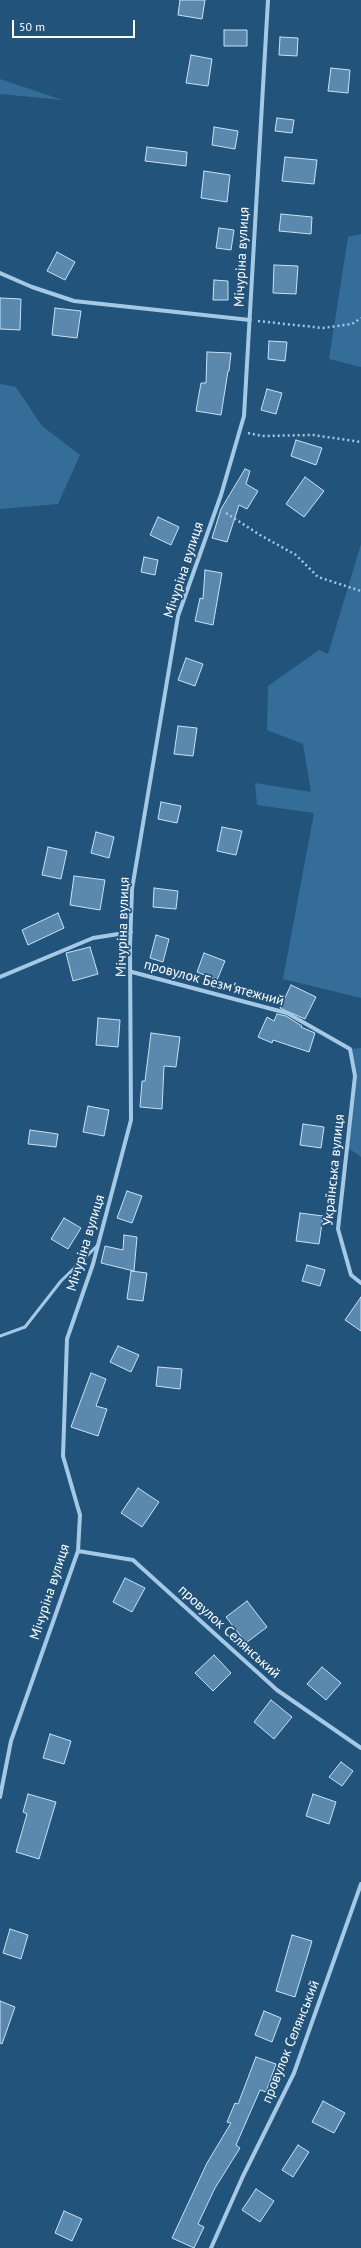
<!DOCTYPE html>
<html>
<head>
<meta charset="utf-8">
<style>
	body { margin:0 }
	#map { position:relative; width:361px; height:2248px; overflow:hidden; background:#22537b; font-family:"PT Sans",sans-serif }
	canvas { display:block }
	.scale { position:absolute; left:12px; top:20px; width:123px; height:18px; box-sizing:border-box; border:2px solid #fff; border-top:0; padding-left:5px; font-size:12px; line-height:14px; white-space:nowrap; color:#fff; -webkit-text-stroke:3px #22537b; paint-order:stroke }
</style>
</head>
<body>
<div id="map">
<canvas width="361" height="2248"></canvas>
<div class="scale">50 m</div>
</div>
<script>
const g = document.querySelector('canvas').getContext('2d');
g.lineJoin = 'round';
function fill(path, color) { g.fillStyle = color; g.fill(path, 'evenodd'); }
const poly = rows => new Path2D(rows.map(r => 'M' + r).join(''));
function trace(path, color, width, dash) { g.strokeStyle = color; g.lineWidth = width; g.lineCap = dash ? 'butt' : 'round'; g.setLineDash(dash || []); g.stroke(path); }
function drawText(font, color, halo, rows, align = 'center') {
  g.font = font + ' "PT Sans",sans-serif'; g.lineWidth = 3.5; g.setLineDash([]); g.textBaseline = 'middle'; g.strokeStyle = halo; g.fillStyle = color; for (const [text, x, y, turn = 0] of rows) {
    g.save(); g.translate(x, y); g.rotate((+turn || 0) * Math.PI / 180); g.textAlign = isNaN(turn) ? turn : align; if (halo) g.strokeText(text, 0, 0); g.fillText(text, 0, 0); g.restore();
  }
}
const green = poly([
	[0,79,63,100,0,94],
	[361,234,361,367,329,359,348,237],
	[0,384,16,387,42,426,80,455,58,504,0,509],
	[361,544,361,998,283,979,314,813,257,805,255,783,311,792,303,744,267,730,268,686,319,650,328,654],
	[361,1048,361,1157,347,1147,355,1076,350,1049]
]);
const building = poly([
	[180,0,205,0,202,19,178,15,180,0],
	[224,30,247,30,247,46,224,46,224,30],
	[280,37,298,38,297,56,279,55,280,37],
	[191,55,212,59,208,86,186,83,191,55],
	[331,68,350,70,348,93,328,91,331,68],
	[277,118,294,120,292,133,275,131,277,118],
	[214,127,238,131,235,149,212,145,214,127],
	[147,147,187,152,186,166,145,161,147,147],
	[285,157,317,160,314,184,282,181,285,157],
	[204,171,230,175,227,202,201,198,204,171],
	[281,214,312,217,311,234,279,231,281,214],
	[219,228,234,230,231,250,216,248,219,228],
	[57,252,75,262,65,280,47,271,57,252],
	[274,265,298,266,296,294,273,293,274,265],
	[214,280,228,281,228,300,213,300,214,280],
	[0,298,21,299,20,330,0,329,0,298],
	[55,308,81,311,77,338,52,335,55,308],
	[269,341,287,342,285,361,268,359,269,341],
	[207,352,231,353,229,371,228,371,221,415,196,411,201,383,206,383,207,352],
	[267,389,282,393,276,414,261,410,267,389],
	[296,440,322,448,316,465,291,456,296,440],
	[245,469,250,471,246,484,258,491,247,509,239,505,227,542,212,538,221,509,245,469],
	[305,477,324,491,304,517,286,504,305,477],
	[158,517,179,527,171,545,150,535,158,517],
	[144,557,158,560,155,575,141,572,144,557],
	[205,570,222,573,213,625,195,621,200,598,203,599,205,570],
	[186,658,203,664,195,686,178,680,186,658],
	[178,726,197,728,193,756,174,754,178,726],
	[161,802,181,806,177,823,158,819,161,802],
	[222,827,242,831,236,855,217,851,222,827],
	[96,832,114,837,109,858,91,853,96,832],
	[48,847,67,851,61,879,42,875,48,847],
	[74,876,105,880,100,910,70,905,74,876],
	[154,888,178,891,176,909,153,907,154,888],
	[58,913,64,928,28,945,22,930,58,913],
	[156,935,169,939,163,962,150,958,156,935],
	[90,947,98,974,73,981,66,953,90,947],
	[204,953,225,961,217,980,197,972,204,953],
	[291,985,316,997,305,1019,280,1008,291,985],
	[277,1014,286,1016,302,1026,301,1027,315,1033,309,1052,273,1040,272,1043,258,1037,267,1017,274,1021,277,1014],
	[98,1018,120,1020,118,1047,96,1045,98,1018],
	[151,1033,180,1037,176,1067,164,1066,162,1109,140,1107,142,1081,145,1081,151,1033],
	[88,1106,109,1110,104,1136,83,1132,88,1106],
	[303,1124,324,1127,321,1148,300,1145,303,1124],
	[30,1130,58,1134,56,1147,28,1144,30,1130],
	[127,1191,142,1196,132,1223,117,1218,127,1191],
	[300,1213,323,1216,319,1244,296,1241,300,1213],
	[64,1218,81,1228,68,1249,51,1239,64,1218],
	[124,1235,137,1237,134,1271,101,1263,105,1246,123,1250,124,1235],
	[307,1265,325,1270,320,1286,302,1281,307,1265],
	[131,1271,147,1273,143,1301,127,1299,131,1271],
	[361,1297,361,1331,345,1320,361,1297],
	[118,1346,139,1355,131,1372,110,1362,118,1346],
	[158,1367,182,1369,180,1389,156,1386,158,1367],
	[91,1373,106,1379,96,1406,107,1409,98,1436,71,1427,91,1373],
	[138,1488,159,1502,142,1527,121,1513,138,1488],
	[125,1578,145,1588,132,1612,113,1602,125,1578],
	[247,1601,267,1627,246,1643,226,1617,247,1601],
	[214,1655,231,1673,213,1691,195,1673,214,1655],
	[322,1667,341,1683,326,1700,307,1684,322,1667],
	[271,1700,292,1717,274,1739,254,1722,271,1700],
	[50,1734,71,1741,64,1764,43,1758,50,1734],
	[341,1762,353,1771,342,1786,329,1777,341,1762],
	[28,1794,56,1802,39,1859,16,1852,27,1814,23,1812,28,1794],
	[313,1794,336,1802,329,1824,306,1816,313,1794],
	[10,1929,28,1935,21,1959,3,1953,10,1929],
	[292,1935,312,1941,295,1997,276,1991,292,1935],
	[0,2001,15,2007,2,2044,0,2043,0,2001],
	[264,2011,281,2018,272,2042,255,2035,264,2011],
	[256,2057,276,2064,266,2092,260,2090,236,2145,240,2148,215,2188,198,2224,204,2227,194,2248,172,2238,207,2163,231,2123,227,2122,235,2103,238,2104,256,2057],
	[323,2101,345,2113,334,2133,312,2122,323,2101],
	[298,2145,309,2152,293,2177,282,2170,298,2145],
	[256,2189,274,2201,260,2222,242,2210,256,2189],
	[64,2211,82,2219,72,2241,55,2233,64,2211]
]);
const path = poly([
	[258,321,323,328,352,324,361,318],
	[248,433,262,436,313,435,361,442],
	[226,513,260,535,296,555,318,577,361,591]
]);
const lane = poly([
	[0,1336,25,1327,61,1281,97,1246]
]);
const street = poly([
	[0,273,32,287,74,301,250,320],
	[132,972,287,1013,350,1049,355,1076,338,1229,351,1275,361,1283],
	[0,977,93,938,131,932],
	[78,1551,133,1560,277,1690,361,1748],
	[0,1797,11,1741,78,1551,80,1515,63,1456,67,1339,93,1264,131,1120,130,946,132,889,178,616,221,495,244,416,268,0],
	[211,2248,243,2176,294,2073,361,1884]
]);
const streetNames = [
	["Мічуріна вулиця",242,257,-87],
	["Мічуріна вулиця",184,570,-72],
	["Мічуріна вулиця",123,927,-88],
	["провулок Безм'ятежний",214,983,15],
	["Українська вулиця",334,1170,-84],
	["Мічуріна вулиця",86,1243,-73],
	["Мічуріна вулиця",50,1592,-72],
	["провулок Селянський",229,1632,42],
	["провулок Селянський",291,2042,-68]
];
fill(green, '#356d99');
fill(building, '#5b89ad');
trace(building, '#c8e1f4', 1);
trace(path, '#a5c9e5', 2.5, [2, 3]);
trace(lane, '#a5c9e5', 3);
trace(street, '#a5c9e5', 4);
drawText('14px', '#fff', '#22537b', streetNames);
</script>
</body>
</html>
